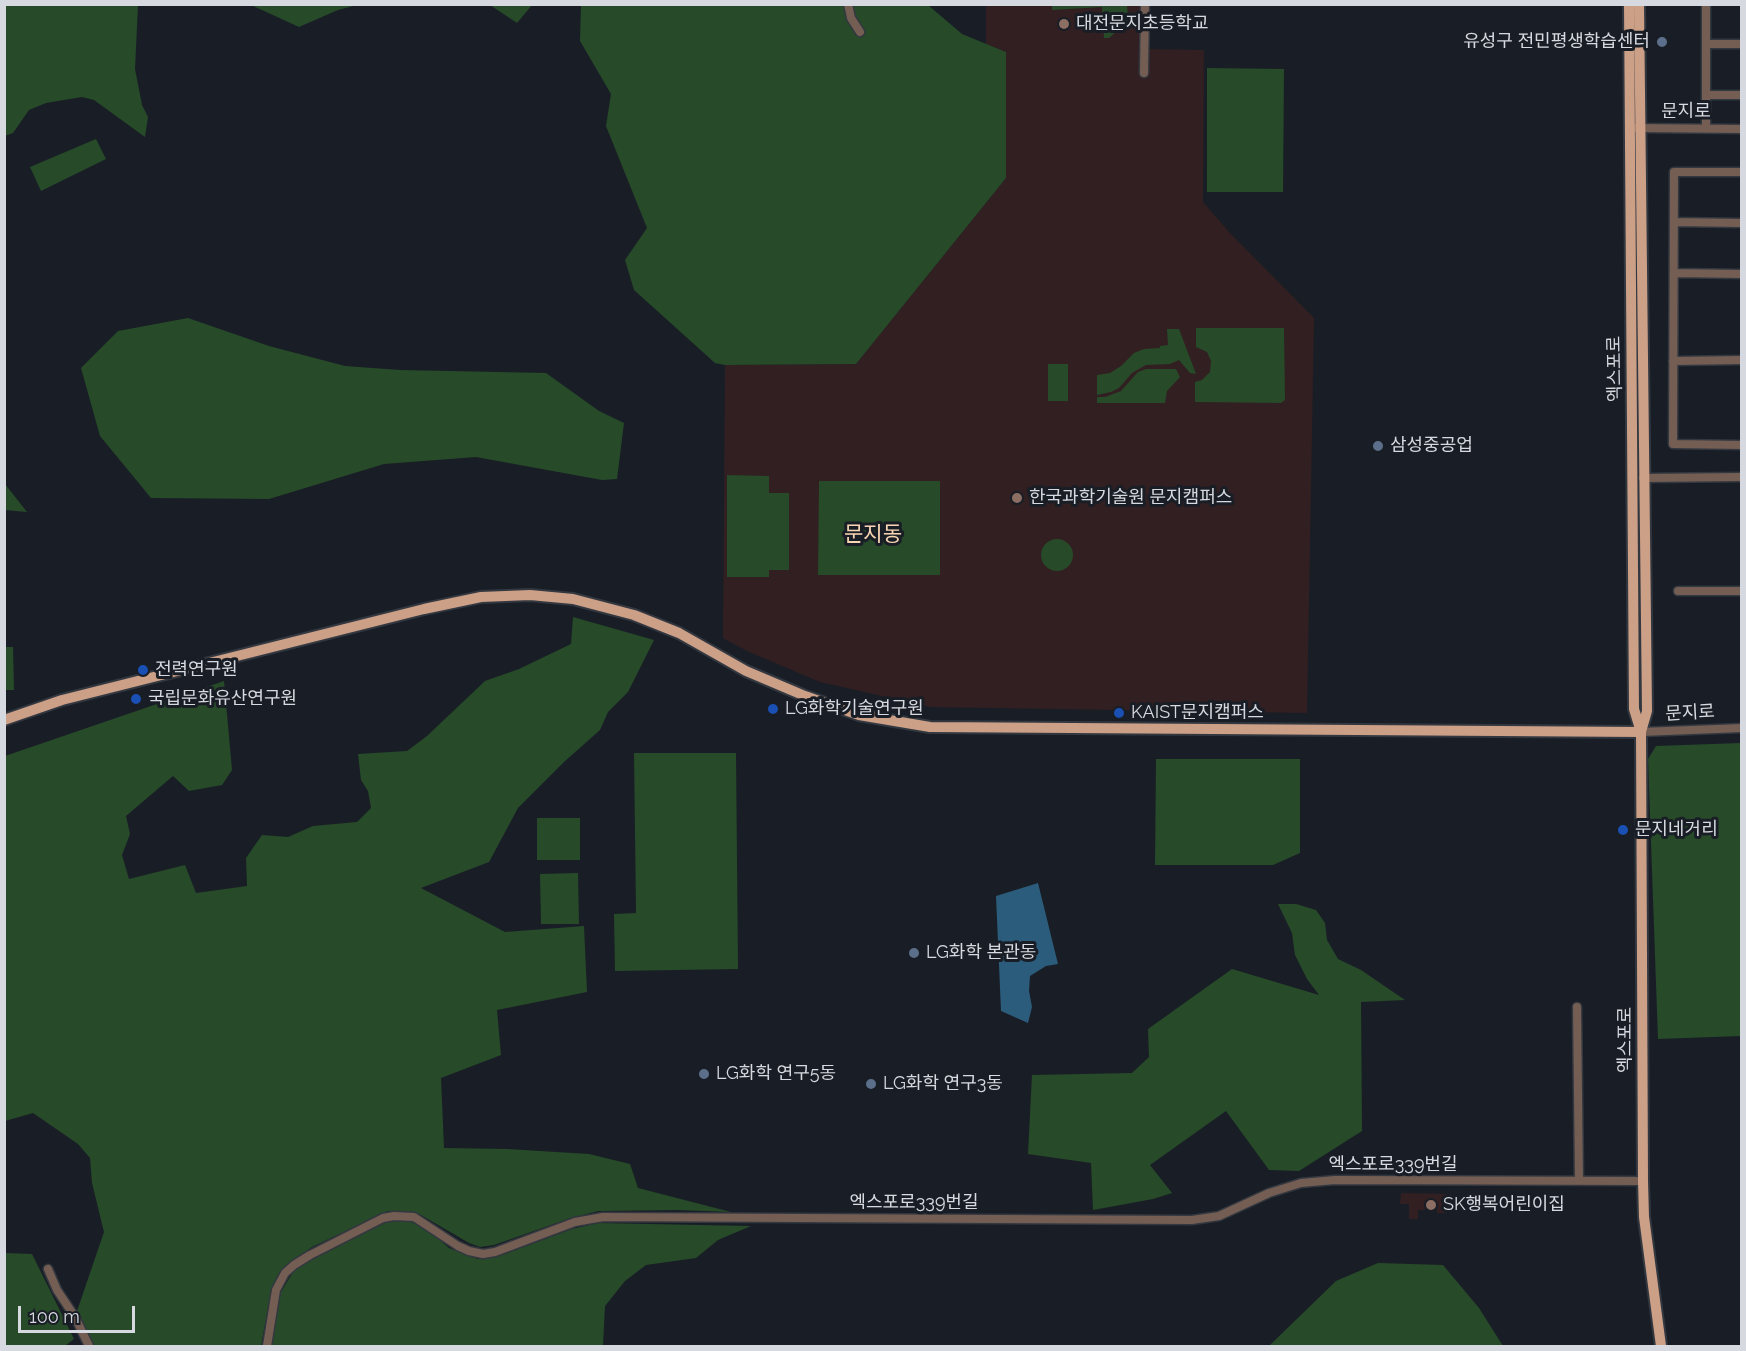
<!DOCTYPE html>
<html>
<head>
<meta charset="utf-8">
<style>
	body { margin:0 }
	#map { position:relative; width:1746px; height:1351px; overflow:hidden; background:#191e26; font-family:Raleway,sans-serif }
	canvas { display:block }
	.frame { position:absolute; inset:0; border:6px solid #d6d9df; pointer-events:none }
	.scale { position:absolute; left:18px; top:1306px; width:117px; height:27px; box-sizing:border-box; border:3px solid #d6d9df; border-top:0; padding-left:8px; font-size:18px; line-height:21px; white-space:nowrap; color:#d6d9df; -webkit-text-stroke:4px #191e26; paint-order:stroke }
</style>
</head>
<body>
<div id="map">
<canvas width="1746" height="1351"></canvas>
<div class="frame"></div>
<div class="scale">100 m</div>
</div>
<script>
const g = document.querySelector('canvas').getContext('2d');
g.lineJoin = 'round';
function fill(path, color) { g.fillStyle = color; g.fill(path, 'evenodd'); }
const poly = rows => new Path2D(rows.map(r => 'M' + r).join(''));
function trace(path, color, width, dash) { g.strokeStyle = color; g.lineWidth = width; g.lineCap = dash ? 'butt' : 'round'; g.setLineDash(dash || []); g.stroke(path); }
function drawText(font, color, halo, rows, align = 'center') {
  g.font = font + ' Raleway,"Noto Sans KR",sans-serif'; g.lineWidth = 6; g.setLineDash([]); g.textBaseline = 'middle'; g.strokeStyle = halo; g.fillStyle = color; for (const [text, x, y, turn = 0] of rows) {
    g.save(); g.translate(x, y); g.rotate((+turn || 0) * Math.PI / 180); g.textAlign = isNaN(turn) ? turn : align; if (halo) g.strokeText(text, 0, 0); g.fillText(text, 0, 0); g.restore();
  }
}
const education = poly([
	[986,5,1141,5,1142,49,1204,50,1203,202,1229,232,1314,318,1307,713,931,707,820,682,747,651,723,638,725,365,856,364,1006,178,1006,52,986,44],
	[1401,1193,1452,1194,1452,1213,1437,1213,1437,1207,1426,1207,1425,1210,1418,1210,1418,1219,1409,1219,1409,1204,1400,1204]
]);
const green = poly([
	[5,4,138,5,135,69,142,105,148,117,145,137,94,100,82,97,46,103,29,110,13,133,5,136],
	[251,5,357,5,338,10,299,27],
	[490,5,490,4,532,5,517,23],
	[581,5,928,5,962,34,1006,52,1006,178,856,364,725,365,715,363,634,290,625,260,647,228,606,126,611,94,580,41],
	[1052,5,1127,5,1128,21,1109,38,1104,38,1102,7,1052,10],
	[1207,68,1284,69,1283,192,1207,192],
	[96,139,106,159,41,191,30,167],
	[188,318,269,346,345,366,400,370,546,373,599,411,624,423,617,479,602,480,476,457,384,464,269,499,151,498,100,436,81,368,118,331],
	[1196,328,1284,328,1285,400,1281,403,1195,402,1195,382,1202,380,1210,372,1211,361,1207,352,1196,347],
	[1167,329,1179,329,1196,374,1190,373,1179,360,1170,364,1146,365,1132,373,1119,388,1111,392,1097,395,1097,375,1110,373,1121,366,1134,353,1144,349,1160,348,1160,346,1168,345],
	[1048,364,1068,364,1068,401,1048,401],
	[1146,369,1176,369,1180,377,1167,391,1165,403,1097,403,1097,397,1105,397,1121,391,1138,372],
	[727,475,769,476,769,493,789,493,789,570,769,570,769,577,727,577],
	[819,481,940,481,940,575,818,575],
	[4,484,5,484,27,512,5,510],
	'1041 555a16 16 0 1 1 32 0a16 16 0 1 1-32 0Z',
	[573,617,654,640,628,692,608,712,600,730,564,762,518,808,489,862,421,888,505,932,584,926,587,992,497,1010,501,1055,441,1078,444,1148,507,1149,589,1154,630,1164,638,1188,731,1212,677,1210,598,1211,568,1219,494,1245,480,1247,469,1243,421,1215,410,1212,388,1211,312,1247,290,1262,280,1274,271,1292,261,1346,93,1346,77,1311,104,1232,92,1183,90,1158,78,1144,33,1113,5,1121,5,756,224,681,232,770,222,785,189,791,173,776,126,816,130,834,122,855,129,879,185,865,196,893,247,886,246,858,262,835,288,837,313,826,357,822,371,808,368,791,361,780,358,754,407,751,427,736,485,681,519,669,571,644],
	[5,647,13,647,14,690,5,690],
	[1741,743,1741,1036,1658,1039,1648,759,1656,746],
	[634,753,736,753,738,969,615,971,614,914,636,913],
	[1156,759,1300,759,1300,853,1273,865,1155,865],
	[537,818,580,818,580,860,537,860],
	[578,873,579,924,541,924,540,874],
	[1278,904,1296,904,1316,910,1325,923,1327,940,1338,959,1361,970,1405,1000,1361,1002,1362,1131,1299,1171,1269,1170,1226,1111,1150,1165,1172,1193,1153,1199,1093,1210,1091,1163,1028,1154,1032,1075,1132,1073,1149,1057,1148,1029,1232,969,1319,995,1307,979,1295,955,1292,933],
	[400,1219,412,1222,432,1233,449,1248,478,1259,505,1254,572,1229,598,1223,751,1226,718,1240,696,1258,646,1265,625,1281,605,1306,603,1346,272,1346,276,1313,281,1292,293,1272,304,1262,326,1250,387,1221],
	[5,1253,32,1254,74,1339,65,1346,5,1346],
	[1378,1263,1443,1265,1479,1308,1503,1346,1269,1346,1336,1281]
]);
const water = poly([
	[1038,883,1058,964,1046,966,1030,976,1029,991,1032,1007,1028,1023,1001,1011,996,896]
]);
const minor = poly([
	[848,4,851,18,860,32],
	[1706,44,1742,44],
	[1144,73,1145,4],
	[1706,95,1742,95],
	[1636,128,1742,129],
	[1706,128,1706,4],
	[1742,172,1674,172,1673,444,1742,445],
	[1674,222,1742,223],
	[1674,273,1742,274],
	[1673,361,1742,360],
	[1643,478,1742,477],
	[1678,591,1742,591],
	[1641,732,1742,728],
	[1577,1007,1579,1181],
	[48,1269,57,1290,75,1317,89,1346],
	[267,1346,276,1290,285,1273,294,1265,310,1255,383,1218,394,1216,414,1217,458,1246,469,1251,483,1254,495,1252,575,1222,603,1217,1192,1220,1219,1216,1269,1193,1301,1183,1335,1180,1643,1181]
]);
const major = poly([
	[1629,4,1634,709,1641,732,1643,1181,1644,1217,1661,1346],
	[1639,4,1647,711,1641,732],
	[4,720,62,700,424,609,481,597,530,595,573,599,634,615,679,633,746,671,805,696,859,715,930,727,1641,732]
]);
const markers = [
	[1064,24,6,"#8d6e63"],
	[1662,42,6,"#5c6f8a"],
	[1378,446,6,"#5c6f8a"],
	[1017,498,6,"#8d6e63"],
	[143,670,6,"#1a4fb4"],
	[136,699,6,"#1a4fb4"],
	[773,709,6,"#1a4fb4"],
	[1119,713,6,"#1a4fb4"],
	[1623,830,6,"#1a4fb4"],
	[914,953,6,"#5c6f8a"],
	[704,1074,6,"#5c6f8a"],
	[871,1084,6,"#5c6f8a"],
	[1431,1205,6,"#8d6e63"]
];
const poiNames = [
	["대전문지초등학교",1076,24],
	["유성구 전민평생학습센터",1650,42,"right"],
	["삼성중공업",1390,446],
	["한국과학기술원 문지캠퍼스",1029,498],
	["전력연구원",155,670],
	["국립문화유산연구원",148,699],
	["LG화학기술연구원",785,709],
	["KAIST문지캠퍼스",1131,713],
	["문지네거리",1635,830],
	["LG화학 본관동",926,953],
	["LG화학 연구5동",716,1074],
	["LG화학 연구3동",883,1084],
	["SK행복어린이집",1443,1205]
];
const streetNames = [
	["문지로",1686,112],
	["엑스포로",1615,369,-91],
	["문지로",1690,713,-3],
	["엑스포로",1626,1040,-90],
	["엑스포로339번길",1393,1165],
	["엑스포로339번길",914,1203]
];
const quarterNames = [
	["문지동",873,535]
];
fill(education, '#321f21');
fill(green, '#274a29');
fill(water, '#2b5c7c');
trace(minor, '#333840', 11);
trace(major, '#333840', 14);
trace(minor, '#745e53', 8);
trace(major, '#cc9f87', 10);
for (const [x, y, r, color] of markers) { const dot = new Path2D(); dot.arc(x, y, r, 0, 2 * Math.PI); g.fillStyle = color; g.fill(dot); trace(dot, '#191e26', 2); }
drawText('18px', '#d6d9df', '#191e26', poiNames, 'left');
drawText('18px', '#d6d9df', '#191e26', streetNames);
drawText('21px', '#f8d6b3', '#191e26', quarterNames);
</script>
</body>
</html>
